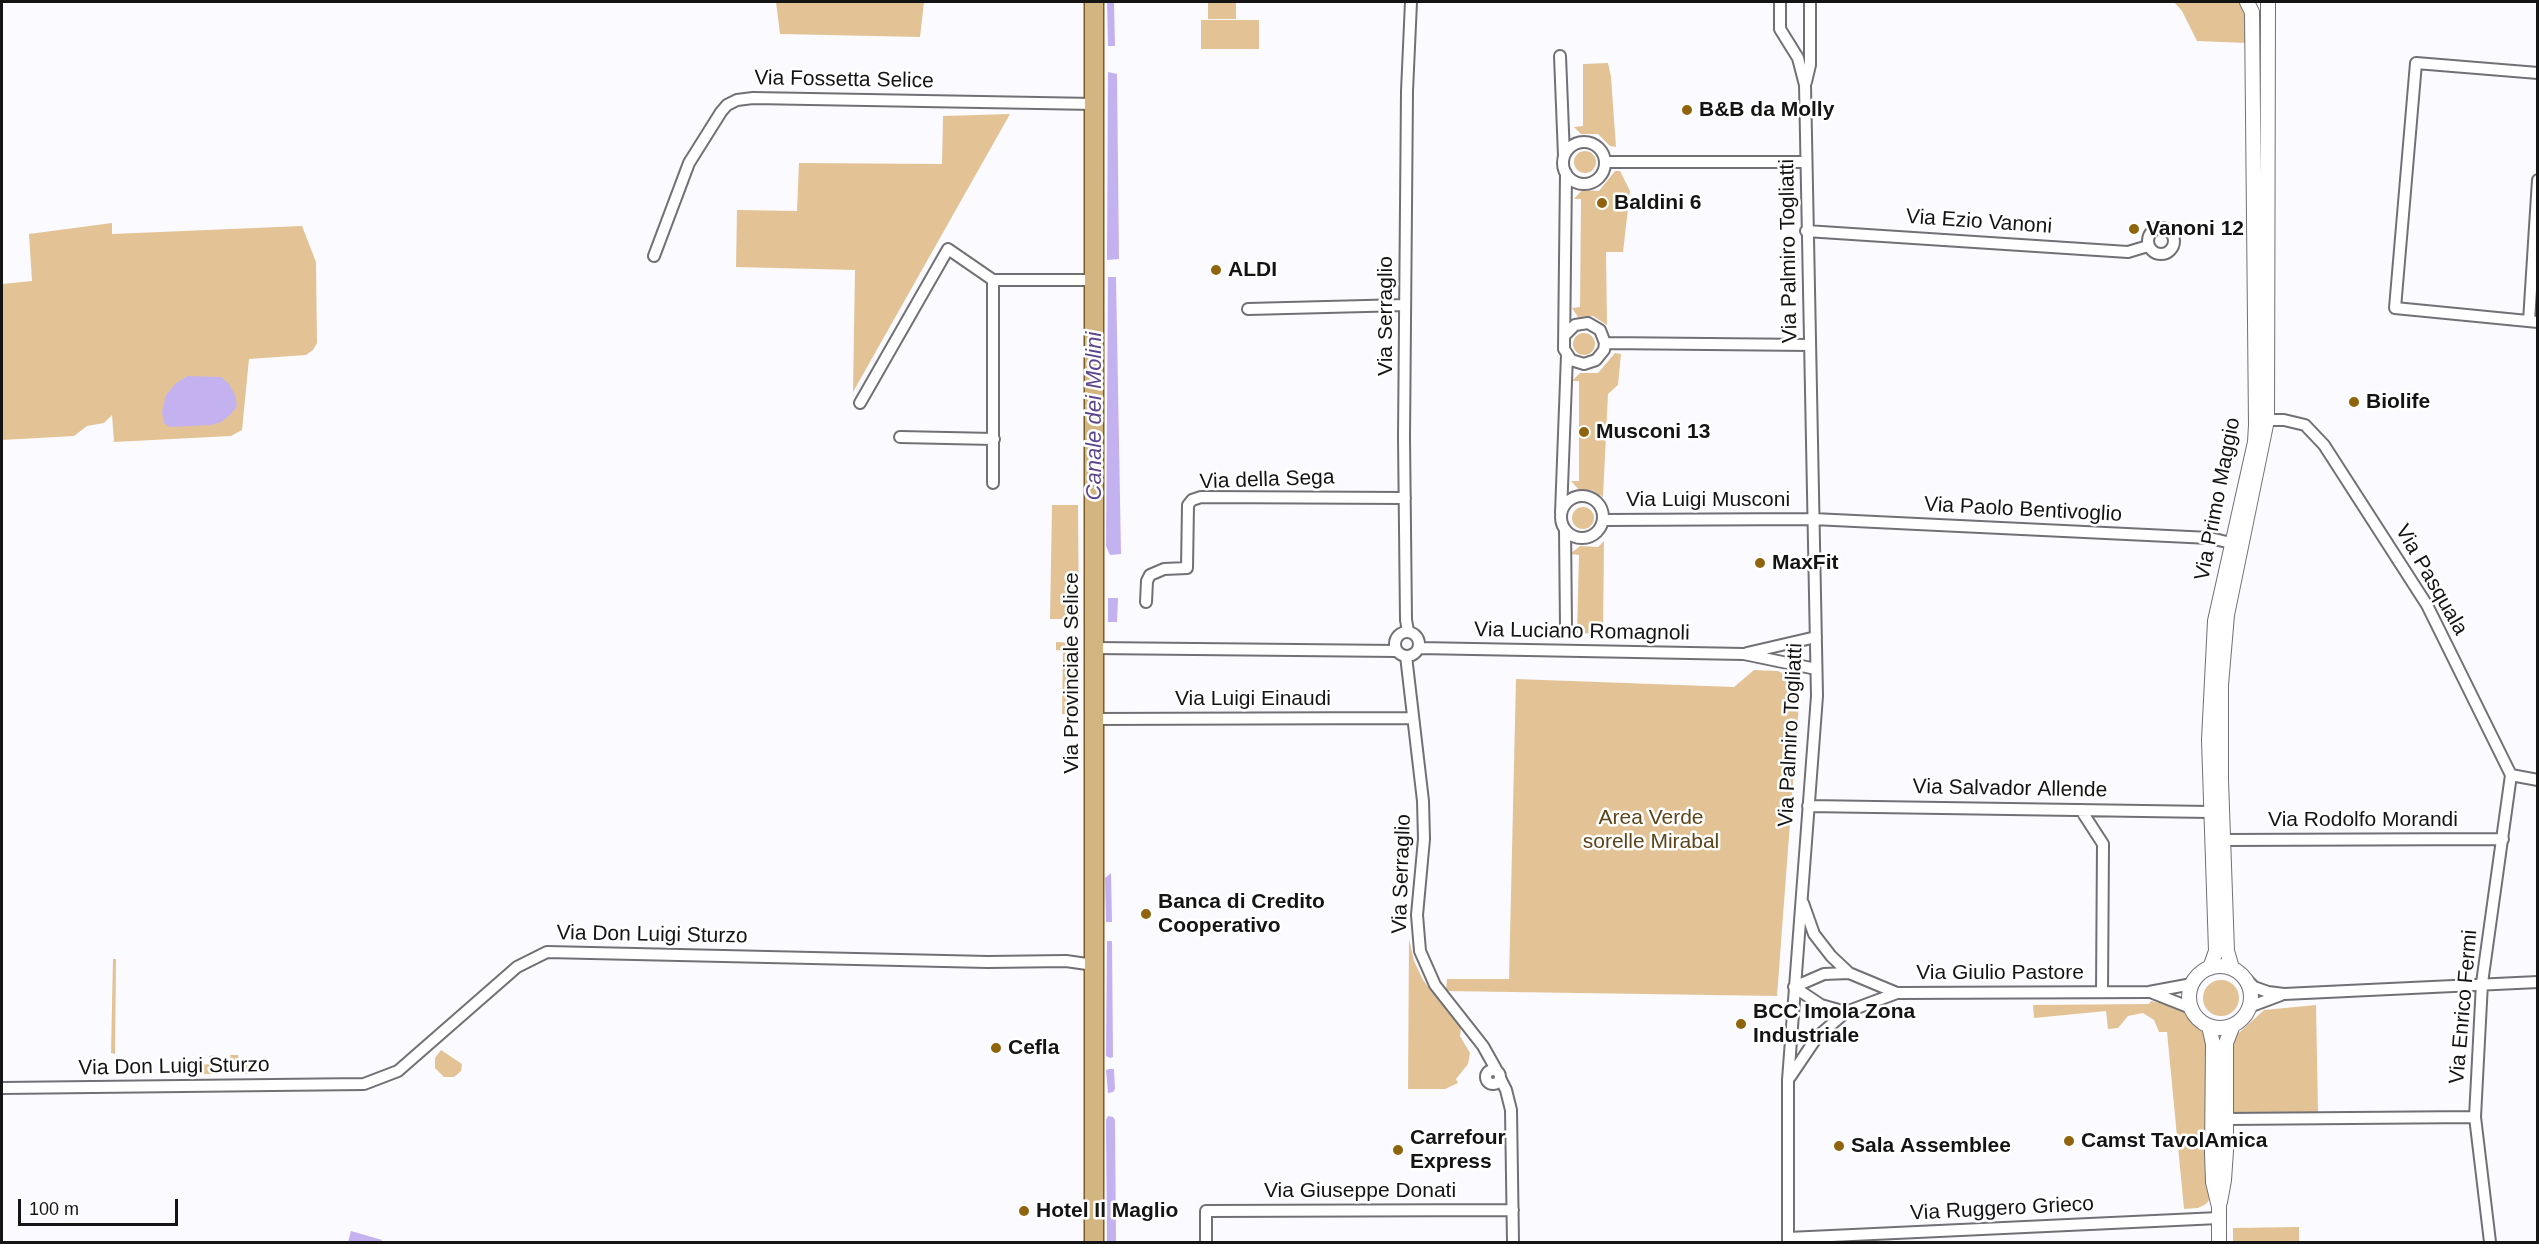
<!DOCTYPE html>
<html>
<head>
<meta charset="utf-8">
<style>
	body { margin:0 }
	#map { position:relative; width:2539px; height:1244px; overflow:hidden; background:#fbfaff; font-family:Helvetica,sans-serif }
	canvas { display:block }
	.frame { position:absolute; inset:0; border:3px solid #141415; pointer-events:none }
	.scale { position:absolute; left:18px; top:1199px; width:160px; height:27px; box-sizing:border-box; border:3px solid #141415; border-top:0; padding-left:8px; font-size:18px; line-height:21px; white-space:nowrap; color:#141415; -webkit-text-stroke:4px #fff; paint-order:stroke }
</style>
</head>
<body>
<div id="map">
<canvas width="2539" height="1244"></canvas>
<div class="frame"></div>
<div class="scale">100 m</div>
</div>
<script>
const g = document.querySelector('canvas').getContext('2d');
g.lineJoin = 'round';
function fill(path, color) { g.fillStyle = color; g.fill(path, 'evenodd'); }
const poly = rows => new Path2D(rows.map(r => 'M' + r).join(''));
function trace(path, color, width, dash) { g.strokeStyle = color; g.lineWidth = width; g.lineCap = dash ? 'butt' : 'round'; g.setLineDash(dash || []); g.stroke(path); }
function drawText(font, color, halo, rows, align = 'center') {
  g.font = font + ' Helvetica,sans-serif'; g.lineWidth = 5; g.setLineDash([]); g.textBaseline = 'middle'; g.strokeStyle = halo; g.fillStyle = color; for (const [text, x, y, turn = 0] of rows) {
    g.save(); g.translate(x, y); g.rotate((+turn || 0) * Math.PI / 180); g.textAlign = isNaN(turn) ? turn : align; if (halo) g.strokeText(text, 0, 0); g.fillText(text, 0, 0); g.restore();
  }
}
const green = poly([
	[776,2,924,2,920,37,780,34],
	[1208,2,1236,2,1236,19,1208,19],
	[2174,2,2240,2,2245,12,2246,43,2197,41,2182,11],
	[1201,20,1259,20,1259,49,1201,49],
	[1608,63,1611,77,1616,147,1610,146,1598,134,1581,134,1574,127,1583,126,1583,64],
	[1010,114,853,392,855,270,736,267,737,210,797,211,799,163,942,164,943,116],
	'1574 162a11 11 0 1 1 22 0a11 11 0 1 1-22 0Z',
	[1615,171,1620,171,1630,191,1623,252,1606,252,1607,325,1593,316,1578,317,1572,308,1580,307,1581,199,1574,199,1582,190,1599,191],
	[112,223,112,234,302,226,316,262,317,343,313,350,306,355,249,359,242,430,231,436,114,442,112,415,104,423,87,426,74,436,2,440,2,284,32,281,29,234],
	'1573 344a11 11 0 1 1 22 0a11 11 0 1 1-22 0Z',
	[1615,353,1621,354,1618,385,1608,394,1603,497,1592,490,1579,490,1571,481,1579,481,1579,381,1572,381,1580,373,1598,373],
	[1052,505,1078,505,1079,619,1050,619],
	'1572 518a11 11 0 1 1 22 0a11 11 0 1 1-22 0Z',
	[1604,541,1603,634,1577,633,1579,555,1570,554,1580,546,1598,547],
	[1056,642,1078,643,1078,713,1062,714,1063,651,1056,650],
	[1754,670,1778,671,1791,678,1797,688,1799,703,1777,996,1446,991,1447,979,1509,979,1516,679,1734,687],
	[1409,939,1414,961,1423,980,1461,1028,1460,1036,1470,1053,1468,1064,1456,1079,1458,1083,1445,1089,1408,1089],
	[113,959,116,959,115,1054,111,1053],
	'2203 998a18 18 0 1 1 36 0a18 18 0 1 1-36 0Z',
	[2151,1001,2177,1007,2186,1013,2202,1029,2207,1041,2210,1199,2206,1204,2198,1208,2184,1209,2167,1032,2159,1032,2154,1020,2143,1013,2128,1016,2118,1028,2108,1029,2106,1011,2034,1018,2033,1005,2149,1004],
	[2316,1005,2318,1112,2232,1114,2230,1041,2264,1010],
	[441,1050,462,1064,461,1071,454,1077,444,1077,435,1068,435,1058],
	[217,1055,217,1067,212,1074,202,1074,201,1065,209,1064,209,1056],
	[230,1055,238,1055,239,1063,247,1063,247,1074,236,1074,233,1071],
	[2299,1227,2299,1242,2233,1242,2233,1228]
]);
const water = poly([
	[1107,2,1114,2,1115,46,1108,46],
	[1108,72,1117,74,1119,259,1107,260],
	[1108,277,1116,277,1121,554,1110,555,1106,546],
	[188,376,221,377,229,384,235,395,237,406,231,414,221,422,211,425,170,427,164,423,162,412,166,395,176,383],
	[1108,598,1118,598,1117,622,1108,622],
	[1111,873,1112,922,1106,922,1105,878],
	[1107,941,1112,941,1113,1057,1110,1058,1106,1056],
	[1109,1069,1114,1069,1115,1089,1113,1092,1108,1093,1106,1070],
	[1108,1116,1113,1117,1115,1120,1116,1242,1107,1242,1106,1120],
	[351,1231,382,1240,381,1242,348,1242]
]);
const minor = poly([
	[1780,2,1780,29,1798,58,1805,85,1817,696,1788,1080,1788,1242],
	[1560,56,1564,156],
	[2538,73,2416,63,2395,308,2538,322],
	[1806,82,1810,65,1810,2],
	'1563 163a21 21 0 1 1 42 0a21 21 0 1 1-42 0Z',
	[1606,162,1806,162],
	'2148 241a13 13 0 1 1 26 0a13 13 0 1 1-26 0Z',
	[1806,231,2128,252,2148,246],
	[654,256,689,163,721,112,727,105,737,100,753,98,1095,104],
	[1248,309,1405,305],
	[2529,321,2538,180],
	[1565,335,1575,325,1588,323,1600,330,1605,343,1604,350,1596,360,1584,364,1571,360,1564,349,1566,173],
	[1605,343,1810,345],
	[860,403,948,249,993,280,1095,280],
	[2267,420,2284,420,2305,425,2324,445,2427,605,2511,775,2538,780],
	[900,437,994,439],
	[993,483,993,280],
	'1561 517a21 21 0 1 1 42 0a21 21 0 1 1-42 0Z',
	[1561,513,1567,355],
	[1603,520,1813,519,2210,538,2231,543],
	[1565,529,1566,627],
	[1146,602,1147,581,1150,575,1164,569,1187,568,1188,505,1192,500,1201,497,1405,498],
	[1408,631,1406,620,1404,437,1407,91,1411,2],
	'1395 644a12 12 0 1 1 24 0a12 12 0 1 1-24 0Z',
	[1094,648,1397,651],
	[1419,648,1744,654,1816,669],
	[1747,653,1816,637],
	[1406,656,1423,801,1424,839,1417,915,1420,951,1435,985,1483,1046,1497,1071],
	[1094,719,1412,718],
	[1808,806,2210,812],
	[2081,810,2103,844,2102,992],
	[2223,840,2503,839],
	[1803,903,1814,934,1831,956,1849,973,1897,993],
	[2246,979,2254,987,2268,992,2284,994,2538,982],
	[2153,993,2191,1008],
	[2249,1007,2281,995],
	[1846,1012,1821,1005,1794,987,1824,974,1849,973],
	'1486 1077a7 7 0 1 1 14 0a7 7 0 1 1-14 0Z',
	[1790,1077,1817,1037,1846,1012,1897,993,2149,992,2192,984],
	[1500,1078,1506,1090,1511,1110,1513,1242],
	[2,1088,364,1084,398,1071,517,967,547,952,988,962,1066,961,1094,965],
	[2226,1119,2475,1117],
	[1788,1238,2219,1218],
	[1206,1242,1206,1211,1513,1210],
	[2490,1242,2475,1117,2482,983,2511,775]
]);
const tertiary = poly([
	'2189 997a31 31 0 1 1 62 0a31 31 0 1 1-62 0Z',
	[2210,968,2216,951,2209,740,2215,621,2255,442,2256,425,2252,12,2247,2],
	[2232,968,2227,951,2221,780,2221,685,2227,615,2267,420,2268,2],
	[2209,1026,2213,1044,2212,1153,2213,1182,2219,1207,2219,1242],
	[2220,1202,2224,1180,2226,1151,2226,1043,2233,1025]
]);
const primary = poly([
	[1094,1242,1094,2]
]);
const markers = [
	[1687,110,6,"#90640d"],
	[1602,203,6,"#90640d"],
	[2134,229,6,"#90640d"],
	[1216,270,6,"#90640d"],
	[2354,402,6,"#90640d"],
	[1584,432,6,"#90640d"],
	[1760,563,6,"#90640d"],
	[1146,914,6,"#90640d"],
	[1741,1024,6,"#90640d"],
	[996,1048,6,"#90640d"],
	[2069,1141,6,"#90640d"],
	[1839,1146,6,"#90640d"],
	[1398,1150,6,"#90640d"],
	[1024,1211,6,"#90640d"]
];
const streetNames = [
	["Via Fossetta Selice",844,80,1],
	["Via Ezio Vanoni",1979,222,4],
	["Via Palmiro Togliatti",1789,251,-91],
	["Via Serraglio",1386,316,-90],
	["Via della Sega",1267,480,-2],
	["Via Primo Maggio",2218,499,-79],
	["Via Luigi Musconi",1708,500],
	["Via Paolo Bentivoglio",2023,510,3],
	["Via Pasquala",2431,580,60],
	["Via Luciano Romagnoli",1582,632,1],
	["Via Provinciale Selice",1072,673,-90],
	["Via Luigi Einaudi",1253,699],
	["Via Palmiro Togliatti",1791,735,-87],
	["Via Salvador Allende",2010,789,1],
	["Via Rodolfo Morandi",2363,820],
	["Via Serraglio",1402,874,-88],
	["Via Don Luigi Sturzo",652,935,1],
	["Via Giulio Pastore",2000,973],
	["Via Enrico Fermi",2464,1007,-85],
	["Via Don Luigi Sturzo",174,1067,-1],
	["Via Giuseppe Donati",1360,1191],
	["Via Ruggero Grieco",2002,1209,-3]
];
const poiNames = [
	["B&B da Molly",1699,110],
	["Baldini 6",1614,203],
	["Vanoni 12",2146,229],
	["ALDI",1228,270],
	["Biolife",2366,402],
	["Musconi 13",1596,432],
	["MaxFit",1772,563],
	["Banca di Credito",1158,902],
	["Cooperativo",1158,926],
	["BCC Imola Zona",1753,1012],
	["Industriale",1753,1036],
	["Cefla",1008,1048],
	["Carrefour",1410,1138],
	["Express",1410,1162],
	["Camst TavolAmica",2081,1141],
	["Sala Assemblee",1851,1146],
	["Hotel Il Maglio",1036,1211]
];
const parkNames = [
	["Area Verde",1651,818],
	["sorelle Mirabal",1651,842]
];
const waterNames = [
	["Canale dei Molini",1095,416,-90]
];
fill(green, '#e3c395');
fill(water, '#c3b2ef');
trace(minor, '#717074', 14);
trace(tertiary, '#717074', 16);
trace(primary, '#7d5d25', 21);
trace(minor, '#fff', 10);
trace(tertiary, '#fff', 14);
trace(primary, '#d3b582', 18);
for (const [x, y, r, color] of markers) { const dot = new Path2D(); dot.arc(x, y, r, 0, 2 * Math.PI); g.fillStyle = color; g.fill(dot); trace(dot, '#fff', 2); }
drawText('21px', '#141415', '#fff', streetNames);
drawText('bold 21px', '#141415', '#fff', poiNames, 'left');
drawText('21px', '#5e4418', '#fff', parkNames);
drawText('italic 22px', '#5d458e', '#fff', waterNames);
</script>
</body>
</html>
